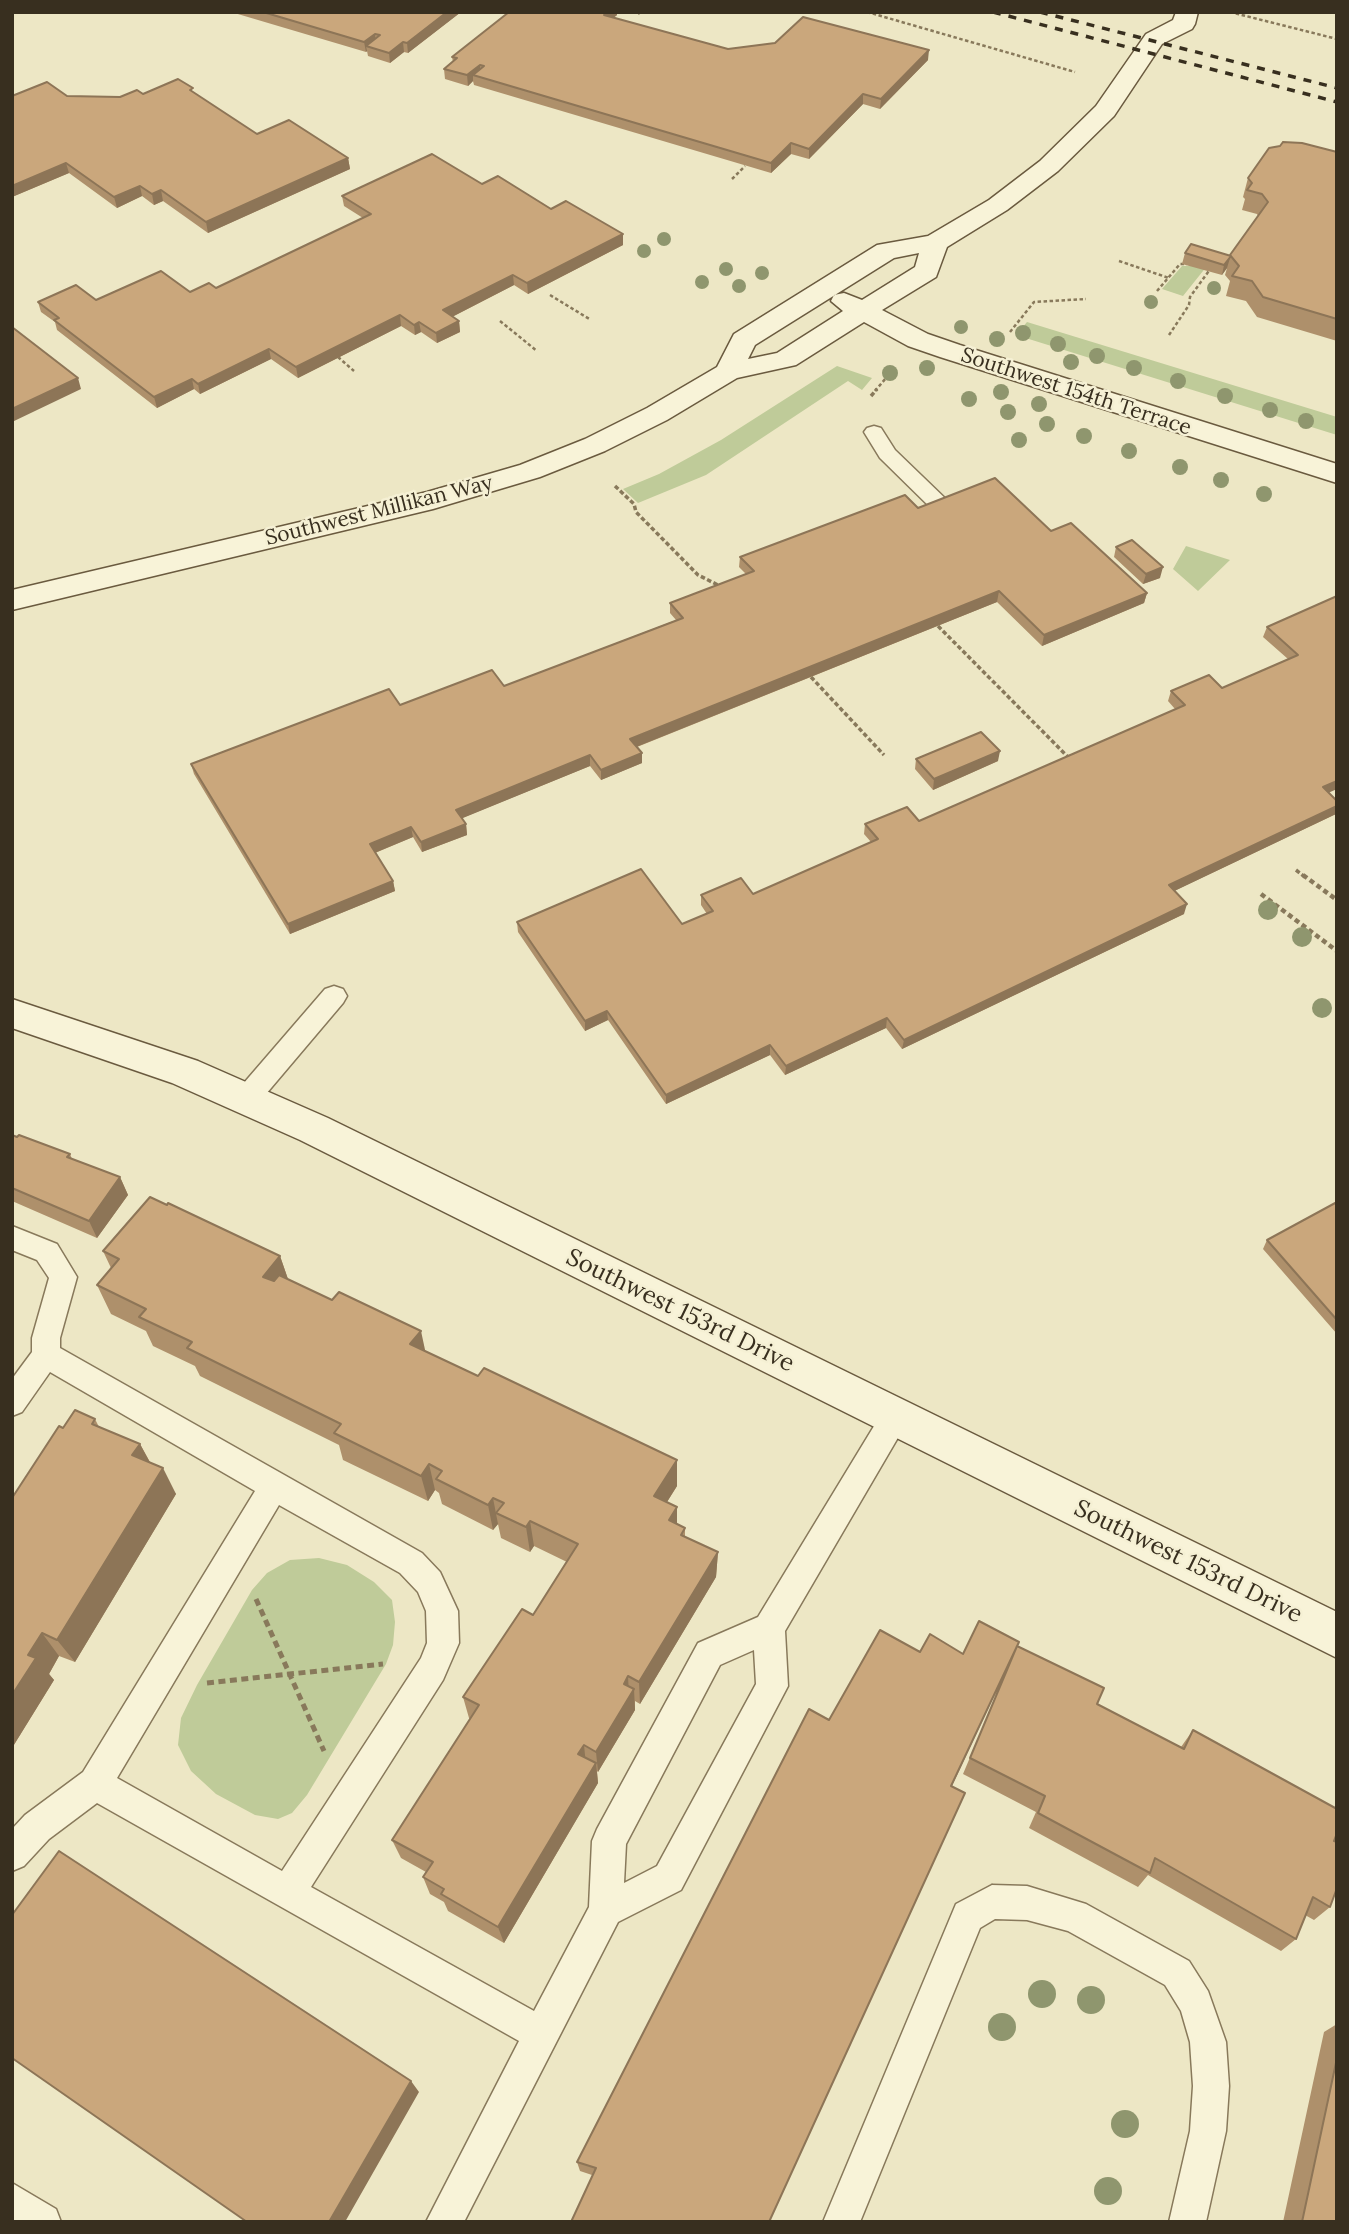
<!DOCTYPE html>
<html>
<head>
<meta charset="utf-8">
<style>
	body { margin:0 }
	#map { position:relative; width:1349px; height:2234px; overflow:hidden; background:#ede7c5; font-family:Lora,serif }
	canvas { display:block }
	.frame { position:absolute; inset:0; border:14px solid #382f1f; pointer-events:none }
</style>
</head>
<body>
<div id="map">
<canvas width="1349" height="2234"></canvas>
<div class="frame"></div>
</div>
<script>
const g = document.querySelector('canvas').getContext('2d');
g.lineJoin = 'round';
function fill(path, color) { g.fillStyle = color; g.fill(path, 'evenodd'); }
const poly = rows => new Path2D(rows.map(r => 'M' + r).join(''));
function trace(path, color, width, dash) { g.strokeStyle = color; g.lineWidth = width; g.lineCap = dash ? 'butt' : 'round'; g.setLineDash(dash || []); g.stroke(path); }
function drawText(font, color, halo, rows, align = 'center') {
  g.font = font + ' Lora,serif'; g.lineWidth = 5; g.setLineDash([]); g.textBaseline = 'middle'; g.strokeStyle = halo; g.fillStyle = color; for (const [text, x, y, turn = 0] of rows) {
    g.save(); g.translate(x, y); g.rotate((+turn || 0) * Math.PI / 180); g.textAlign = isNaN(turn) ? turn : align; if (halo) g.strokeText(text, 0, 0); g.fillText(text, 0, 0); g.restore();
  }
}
const green = poly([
	[1182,266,1207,266,1183,296,1162,289],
	[1027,322,1337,417,1337,435,1016,335],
	[837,366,872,378,862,390,848,381,706,475,638,503,623,489,659,474,721,440],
	[1186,546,1230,560,1198,591,1173,569],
	[319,1558,347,1565,374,1582,392,1600,395,1622,393,1645,386,1664,307,1795,292,1813,278,1819,255,1815,216,1794,191,1771,178,1745,181,1718,197,1685,252,1590,267,1573,290,1560]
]);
const pathFar3 = poly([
	[867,12,1075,72],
	[1230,12,1337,39],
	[638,14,640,12],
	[732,179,745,166],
	[1119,261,1169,278],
	[1157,291,1180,264,1187,264],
	[550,295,591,320],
	[500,321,537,351],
	[1010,332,1034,302,1086,299],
	[1169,335,1189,305,1190,297,1211,268],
	[338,357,354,371],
	[875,391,886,378]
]);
const pathFar2 = poly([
	[871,396,877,389],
	[615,486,634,504,636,512,698,575,722,587],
	[938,626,1071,760],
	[811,677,884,755],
	[1296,870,1305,877]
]);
const pathFar1 = poly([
	[1303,875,1337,900],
	[1261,894,1337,951]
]);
const path = poly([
	[256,1599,324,1751],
	[207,1683,383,1664]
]);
const lane = poly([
	[874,426,881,428,895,450,950,503,953,508,950,513,936,513,880,458,864,432,867,428,874,426],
	[334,986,343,989,347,996,343,1003,255,1107,246,1110,237,1107,233,1099,237,1091,325,989,334,986],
	[12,1226,57,1244,77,1277,60,1338,60,1348,422,1553,440,1572,458,1611,459,1643,443,1680,311,1887,534,2011,589,1907,592,1841,597,1829,698,1643,758,1617,885,1408,895,1404,905,1408,910,1417,785,1631,788,1686,681,1890,618,1922,464,2222,426,2222,519,2041,97,1803,49,1839,24,1866,12,1871,12,1829,25,1815,83,1772,255,1491,50,1372,22,1412,12,1416,12,1379,32,1352,32,1338,49,1278,37,1260,12,1250,12,1226],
	[279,1505,400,1573,418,1592,426,1611,427,1643,421,1658,282,1871,117,1778,279,1505],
	[754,1650,756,1684,657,1866,624,1883,626,1844,720,1665,754,1650],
	[992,1885,1027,1886,1086,1904,1189,1961,1208,1991,1226,2042,1229,2086,1226,2131,1206,2222,1169,2222,1190,2131,1193,2086,1190,2042,1181,2011,1165,1985,1068,1931,1027,1920,995,1919,980,1928,860,2222,823,2222,956,1904,992,1885],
	[12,2183,56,2209,61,2222,12,2222,12,2183]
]);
const secondary = poly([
	[1176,12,1198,12,1195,24,1192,29,1162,44,1114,116,1058,171,1007,210,947,247,936,277,882,310,928,334,960,345,1337,464,1337,483,940,357,908,346,864,322,796,365,737,378,667,420,605,451,540,477,433,509,12,610,12,590,427,492,520,465,585,439,647,408,717,367,734,334,877,245,928,236,989,200,1040,161,1096,106,1146,34,1173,20,1176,12],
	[919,253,915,267,862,300,844,293,834,295,831,301,843,311,777,353,748,359,755,345,894,258,919,253],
	[12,999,198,1061,328,1118,1337,1612,1337,1658,300,1140,172,1083,12,1028,12,999]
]);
const rail = poly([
	[993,12,1337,102],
	[1040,12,1337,88]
]);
const trees = [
	[664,239,7],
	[644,251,7],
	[726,269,7],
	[762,273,7],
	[702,282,7],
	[739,286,7],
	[1214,288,7],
	[1151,302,7],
	[961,327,7],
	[1023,333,8],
	[997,339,8],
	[1058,344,8],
	[1097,356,8],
	[1071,362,8],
	[927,368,8],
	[1134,368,8],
	[890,373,8],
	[1178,381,8],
	[1001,392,8],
	[1225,396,8],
	[969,399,8],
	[1039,404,8],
	[1270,410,8],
	[1008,412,8],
	[1306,421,8],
	[1047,424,8],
	[1084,436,8],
	[1019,440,8],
	[1129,451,8],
	[1180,467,8],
	[1221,480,8],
	[1264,494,8],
	[1268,910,10],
	[1302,937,10],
	[1322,1008,10],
	[1042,1994,14],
	[1091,2000,14],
	[1002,2027,14],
	[1125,2124,14],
	[1108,2191,14]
];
const wall = poly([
	[231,12,461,12,408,53,404,52,390,63,368,56,367,51,366,52],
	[509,12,617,12,617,15,613,18,728,49,928,60,880,109,863,104,809,159,791,154,771,173,474,85,473,81,468,86,445,79,444,69,453,62,452,57],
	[194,93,257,134,348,158,350,169,208,233,163,201,154,205,142,196,117,208,69,173,12,197,12,96,120,97,143,94],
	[1337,152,1337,341,1257,317,1246,301,1226,296,1230,281,1225,275,1227,268,1222,275,1182,264,1185,253,1230,255,1258,216,1257,214,1242,210,1245,199,1243,197,1248,178],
	[482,184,551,209,623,245,528,294,514,285,452,317,459,321,460,332,437,343,421,332,415,335,401,326,298,378,271,359,200,394,194,389,157,408,57,330,55,322,41,312,38,302,96,300,190,292,216,288,363,218,344,206,342,196],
	[918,508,1051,531,1147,593,1144,603,1042,646,997,602,637,747,642,753,642,763,601,780,590,766,462,818,466,824,467,835,422,852,413,837,375,853,393,881,395,891,290,934,194,774,191,764,400,705,504,686,676,620,670,613,670,603,746,574,739,567,740,557],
	[1116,547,1160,578,1143,584,1114,557],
	[1337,596,1328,793,1337,801,1336,814,1174,891,1184,914,902,1049,886,1028,785,1075,770,1055,666,1104,608,1020,585,1031,518,932,517,922,682,924,707,914,701,905,701,895,753,894,871,842,864,834,865,824,919,821,1175,709,1168,701,1171,691,1222,688,1288,659,1263,637,1267,627],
	[916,759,998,761,933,790,915,769],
	[12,1135,70,1154,72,1159,120,1177,128,1195,97,1238,12,1201],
	[1337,1202,1337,1334,1263,1249,1267,1240],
	[103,1251,280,1256,288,1279,425,1351,677,1486,667,1502,677,1524,685,1528,685,1537,718,1552,716,1577,640,1704,635,1701,635,1710,598,1772,597,1771,598,1783,504,1943,448,1911,444,1902,430,1894,423,1877,426,1872,401,1858,392,1840,470,1719,469,1718,463,1697,533,1615,567,1562,534,1546,530,1552,501,1538,498,1524,493,1530,442,1504,439,1493,435,1490,428,1501,343,1460,339,1445,200,1376,195,1366,153,1346,146,1331,111,1314,97,1285,111,1268],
	[95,1419,99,1427,140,1444,150,1462,176,1494,75,1662,59,1656,49,1674,54,1680,12,1748,63,1428],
	[1017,1646,1097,1704,1181,1747,1193,1730,1334,1841,1330,1907,1314,1920,1305,1915,1296,1939,1281,1951,1148,1875,1138,1887,1029,1828,1036,1812,963,1774,1009,1665,592,2175,580,2171,577,2162,829,1720,920,1652,963,1654],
	[1337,2024,1337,2222,1283,2222,1324,2032]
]);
const shadedWall = poly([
	[447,12,461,12,408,53,407,43],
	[608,12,617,12,617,15,605,25,604,15],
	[375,34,376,44,366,46,367,51,366,52,364,42],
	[403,42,404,52,390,63,389,53],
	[929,50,928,60,880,109,881,99],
	[480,65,480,75,473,75,473,81,468,86,467,75],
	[863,94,863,104,809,159,809,149],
	[791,143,791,154,771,173,771,163],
	[348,158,350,169,208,233,206,222],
	[66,163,69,173,12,197,12,186],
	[140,186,142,196,117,208,114,197],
	[161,190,163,201,154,205,152,194],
	[623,234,623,245,528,294,527,283],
	[1230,258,1227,268,1222,275,1224,265],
	[513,275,514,285,444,321,443,310],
	[400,315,401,326,298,378,296,367],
	[459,321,460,332,437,343,436,333],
	[419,322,421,332,415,335,414,325],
	[269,349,271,359,200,394,198,384],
	[78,378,81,389,12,422,12,409],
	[192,379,194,389,157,408,154,397],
	[1163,567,1160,578,1143,584,1146,574],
	[999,591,997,602,631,749,630,739],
	[1147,593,1144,603,1042,646,1044,635],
	[1000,751,998,761,933,790,934,779],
	[642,753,642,763,601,780,601,770],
	[590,755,590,766,458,820,456,810],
	[1337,781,1337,789,1319,797,1323,787],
	[1337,806,1336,814,1166,895,1169,885],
	[466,824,467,835,422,852,421,842],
	[411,827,413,837,372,854,370,844],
	[393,881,395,891,290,934,288,924],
	[1187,904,1184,914,902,1049,904,1040],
	[607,1011,608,1020,585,1031,585,1021],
	[887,1018,886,1028,785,1075,786,1066],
	[770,1045,770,1055,666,1104,666,1095],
	[120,1177,128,1195,97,1238,89,1221],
	[280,1256,290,1285,274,1306,263,1277],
	[421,1331,427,1359,410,1344],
	[140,1444,154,1470,132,1455],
	[677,1460,677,1486,655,1521,654,1496],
	[429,1464,435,1490,428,1501,421,1476],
	[163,1468,176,1494,75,1662,57,1640],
	[493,1498,498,1524,493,1530,488,1505],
	[677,1507,677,1532,669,1520],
	[530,1521,534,1546,530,1552,526,1527],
	[718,1552,716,1577,640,1704,639,1682],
	[42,1633,59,1656,49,1674,54,1680,12,1748,12,1695,28,1655],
	[1019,1642,1009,1664,943,1805,951,1786],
	[628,1676,629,1696,634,1689,635,1710,598,1772,596,1752,624,1684],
	[584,1745,586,1765,578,1754],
	[596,1763,598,1783,504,1943,498,1927],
	[411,2081,419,2092,345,2222,329,2222]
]);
const building = poly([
	[263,12,447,12,407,43,403,42,389,53,366,46,380,35,375,34,364,42,263,12],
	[509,12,608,12,604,15,728,49,775,43,803,17,929,50,881,99,863,94,809,149,791,143,771,163,473,75,484,66,480,65,467,75,444,69,457,58,452,57,509,12],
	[178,79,193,88,190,90,257,134,289,120,348,158,206,222,161,190,152,194,140,186,114,197,66,163,12,186,12,96,47,82,67,96,120,97,137,90,143,94,178,79],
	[1283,142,1302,143,1337,152,1337,319,1263,297,1252,281,1232,276,1239,266,1230,255,1268,202,1262,194,1247,190,1252,183,1248,178,1269,148,1280,146,1283,142],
	[432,154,482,184,498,176,551,209,566,201,623,234,527,283,513,275,443,310,459,321,436,333,419,322,414,325,400,315,296,367,269,349,198,384,192,379,154,397,54,320,59,318,38,302,76,285,96,300,161,271,190,292,209,283,216,288,371,214,342,196,432,154],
	[1191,244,1231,256,1224,265,1185,253,1191,244],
	[12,327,78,378,12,409,12,327],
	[995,478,1051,531,1071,523,1147,593,1044,635,999,591,630,739,642,753,601,770,590,755,456,810,466,824,421,842,411,827,370,844,393,881,288,924,191,764,389,689,400,705,492,670,504,686,683,618,670,603,754,571,740,557,905,495,918,508,995,478],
	[1132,540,1163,567,1146,574,1116,547,1132,540],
	[1337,596,1337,781,1323,787,1337,801,1337,806,1169,885,1187,904,904,1040,887,1018,786,1066,770,1045,666,1095,607,1011,585,1021,517,922,641,869,682,924,713,911,701,895,741,878,753,894,878,839,865,824,907,807,919,821,1185,705,1171,691,1209,675,1222,688,1298,655,1267,627,1337,596],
	[981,732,1000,751,934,779,916,759,981,732],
	[12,1135,17,1137,19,1135,70,1154,67,1157,120,1177,89,1221,12,1188,12,1135],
	[150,1197,167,1205,168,1203,280,1256,263,1277,274,1281,279,1275,332,1300,339,1292,421,1331,410,1344,478,1376,484,1368,677,1460,654,1496,677,1507,669,1520,685,1528,681,1535,718,1552,639,1682,628,1676,624,1684,634,1689,596,1752,584,1745,578,1754,596,1763,498,1927,441,1894,444,1889,423,1877,433,1862,392,1840,479,1705,463,1697,522,1609,533,1615,578,1544,530,1521,526,1527,496,1513,504,1503,493,1498,488,1505,436,1479,442,1471,429,1464,421,1476,334,1433,341,1424,187,1348,192,1342,139,1317,146,1309,97,1285,119,1259,103,1251,150,1197],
	[1337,1202,1337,1320,1267,1240,1337,1202],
	[75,1410,95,1419,92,1424,140,1444,132,1455,163,1468,57,1640,42,1633,28,1655,36,1658,12,1695,12,1498,59,1426,63,1428,75,1410],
	[979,1621,1019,1642,951,1786,965,1793,769,2222,571,2222,596,2168,577,2162,809,1709,829,1720,880,1630,920,1652,930,1634,963,1654,979,1621],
	[1017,1646,1104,1688,1097,1704,1184,1749,1193,1730,1337,1809,1337,1833,1334,1841,1337,1842,1337,1888,1330,1907,1313,1897,1296,1939,1155,1858,1150,1873,1038,1813,1045,1796,970,1758,1017,1646],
	[59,1851,411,2081,329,2222,247,2222,12,2058,12,1915,59,1851],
	[1337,2058,1337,2222,1302,2222,1337,2058]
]);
const farStreetnames = [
	["Southwest 154th Terrace",1076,392,18],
	["Southwest Millikan Way",379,511,-14]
];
const streetNames = [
	["Southwest 153rd Drive",680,1311,26],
	["Southwest 153rd Drive",1188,1562,26]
];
fill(green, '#bfcb99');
trace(lane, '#88795b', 3);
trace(secondary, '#6a5a3f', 3);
trace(pathFar3, '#88795b', 2.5, [3.5, 2.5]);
trace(pathFar2, '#88795b', 3.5, [4.5, 2.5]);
trace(pathFar1, '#88795b', 4.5, [5, 3.5]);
trace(path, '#88795b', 5, [7, 4.5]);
fill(lane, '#f8f3d8');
fill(secondary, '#f8f3d8');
trace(rail, '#382f1f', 3.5, [8, 8]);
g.fillStyle = '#8f966e';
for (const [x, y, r] of trees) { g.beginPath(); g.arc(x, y, r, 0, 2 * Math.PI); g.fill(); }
fill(wall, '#ae906b');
fill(shadedWall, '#8d7557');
fill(building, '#caa77c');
trace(building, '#8d7557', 2);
drawText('21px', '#382f1f', '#f5f0d4', farStreetnames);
drawText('24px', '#382f1f', '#f5f0d4', streetNames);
</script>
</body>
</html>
